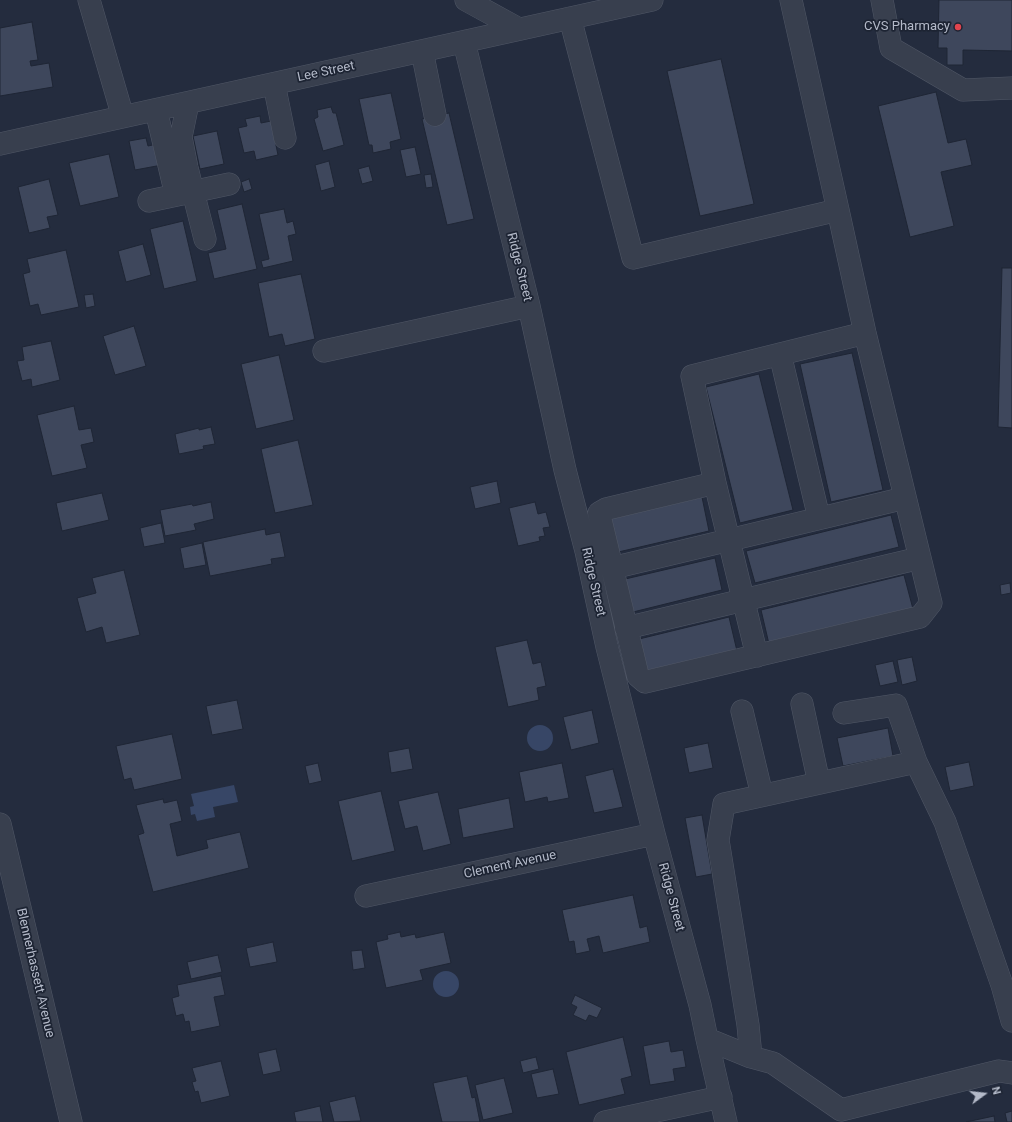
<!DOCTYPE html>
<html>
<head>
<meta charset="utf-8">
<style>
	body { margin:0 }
	#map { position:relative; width:1012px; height:1122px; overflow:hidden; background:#242c3e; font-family:Roboto,sans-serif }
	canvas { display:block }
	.north { position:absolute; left:964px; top:1074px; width:40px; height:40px; -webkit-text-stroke:3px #1d2433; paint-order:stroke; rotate:75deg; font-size:11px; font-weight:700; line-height:16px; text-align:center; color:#b4bac9 }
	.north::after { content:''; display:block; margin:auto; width:14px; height:18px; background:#b4bac9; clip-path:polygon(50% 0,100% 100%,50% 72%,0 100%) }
</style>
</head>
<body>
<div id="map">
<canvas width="1012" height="1122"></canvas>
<div class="north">N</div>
</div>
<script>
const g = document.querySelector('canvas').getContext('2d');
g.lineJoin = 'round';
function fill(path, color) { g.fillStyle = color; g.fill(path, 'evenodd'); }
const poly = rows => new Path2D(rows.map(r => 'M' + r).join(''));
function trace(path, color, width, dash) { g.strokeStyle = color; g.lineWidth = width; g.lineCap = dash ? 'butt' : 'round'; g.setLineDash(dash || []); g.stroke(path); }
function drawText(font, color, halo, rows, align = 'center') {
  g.font = font + ' Roboto,sans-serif'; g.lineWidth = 3.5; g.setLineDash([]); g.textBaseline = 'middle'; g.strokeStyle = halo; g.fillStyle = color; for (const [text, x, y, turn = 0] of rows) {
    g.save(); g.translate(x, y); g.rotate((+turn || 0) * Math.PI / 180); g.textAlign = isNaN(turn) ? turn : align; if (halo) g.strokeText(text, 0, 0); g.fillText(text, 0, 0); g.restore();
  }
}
const water = poly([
	'527 738a13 13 0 1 1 26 0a13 13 0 1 1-26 0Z',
	[234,785,238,802,213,807,215,817,197,821,195,814,191,815,190,807,194,806,191,794],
	'433 984a13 13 0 1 1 26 0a13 13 0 1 1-26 0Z'
]);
const building = poly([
	[939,0,1012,0,1012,51,963,50,963,65,947,65,947,48,938,48,939,0],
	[32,22,38,60,30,61,31,66,49,63,53,87,0,96,0,28,32,22],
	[721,59,754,204,700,216,667,71,721,59],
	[936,92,948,143,966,139,972,165,941,172,954,226,910,237,878,106,936,92],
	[391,93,401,139,390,142,391,149,373,153,372,145,369,145,359,99,391,93],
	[331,107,333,113,336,113,344,145,323,151,314,119,318,117,317,110,331,107],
	[449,113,474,219,447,225,422,119,449,113],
	[260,116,261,123,271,121,278,155,256,160,254,151,244,153,238,128,247,126,245,119,260,116],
	[217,131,224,164,200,169,193,136,217,131],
	[146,138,148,146,157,144,162,165,135,170,129,141,146,138],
	[415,147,421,174,406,177,400,150,415,147],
	[109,154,119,197,80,206,69,163,109,154],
	[329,161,335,187,321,191,315,165,329,161],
	[369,166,373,181,362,184,358,169,369,166],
	[431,174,433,187,426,188,424,175,431,174],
	[49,179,58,215,47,217,50,228,29,233,18,187,49,179],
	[249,179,252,189,244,192,241,182,249,179],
	[242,204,257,269,214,279,208,253,226,249,217,210,242,204],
	[284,209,287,223,293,221,296,234,288,236,293,261,263,268,261,261,269,259,259,214,284,209],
	[183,221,197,281,164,289,150,229,183,221],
	[143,244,151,275,126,282,118,251,143,244],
	[66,250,79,307,41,315,38,304,30,306,23,274,30,272,27,259,66,250],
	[1002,268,1012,268,1012,428,998,427,1002,268],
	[301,274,315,339,285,346,282,334,269,337,258,283,301,274],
	[93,294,95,306,86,308,84,295,93,294],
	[134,326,146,366,115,375,103,336,134,326],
	[51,341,60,380,32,387,31,379,22,381,17,361,24,360,22,347,51,341],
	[852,353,883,490,831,502,800,364,852,353],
	[279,355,294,420,256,429,241,364,279,355],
	[759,374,793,510,740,523,706,387,759,374],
	[74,406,79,430,91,428,94,442,81,445,87,468,52,476,37,415,74,406],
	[211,427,215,444,203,446,204,449,179,454,175,434,199,428,199,430,211,427],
	[298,440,313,505,275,513,261,449,298,440],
	[497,481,501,503,475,509,470,487,497,481],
	[102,493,109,520,62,531,56,503,102,493],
	[702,497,709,531,614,553,606,519,702,497],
	[211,502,214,519,194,524,196,530,165,536,160,510,192,504,193,506,211,502],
	[535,502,538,514,546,512,550,527,543,528,545,536,539,537,540,541,518,546,509,508,535,502],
	[891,515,899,547,755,583,746,551,891,515],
	[161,523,165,543,144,547,140,528,161,523],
	[265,529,266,535,280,532,285,557,271,559,272,564,210,576,203,542,265,529],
	[202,543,206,565,184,569,180,548,202,543],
	[715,558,722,590,629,613,621,580,715,558],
	[124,570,140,635,106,643,102,627,86,632,77,598,96,593,92,578,124,570],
	[904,575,913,609,769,644,761,610,904,575],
	[1010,583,1011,593,1001,595,1000,585,1010,583],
	[729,617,737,651,644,674,635,640,729,617],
	[527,640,533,664,541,662,546,686,537,688,539,700,508,707,495,647,527,640],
	[912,657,917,681,902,685,897,660,912,657],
	[893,661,898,682,880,686,875,665,893,661],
	[237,700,243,729,212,735,206,706,237,700],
	[592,710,599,743,571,750,563,717,592,710],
	[888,728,893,756,843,766,837,738,888,728],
	[172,734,182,779,134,790,131,778,124,780,116,746,172,734],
	[708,743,713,768,689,773,684,748,708,743],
	[409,748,413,769,391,773,388,752,409,748],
	[969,762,974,786,950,791,945,767,969,762],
	[318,763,322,781,309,784,305,766,318,763],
	[562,763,569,798,548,802,547,797,525,802,519,772,562,763],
	[613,769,623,807,594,813,585,776,613,769],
	[381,791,395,851,352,861,338,801,381,791],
	[438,792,451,844,423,851,417,826,405,829,398,801,438,792],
	[509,798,514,828,463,838,458,809,509,798],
	[163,799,164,803,177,800,182,821,170,824,177,856,208,848,206,840,240,832,249,868,153,892,138,835,144,833,136,805,163,799],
	[702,815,712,874,696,877,685,818,702,815],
	[633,895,640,928,647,926,650,942,603,953,599,936,587,939,590,951,576,954,574,941,569,942,562,910,633,895],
	[400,932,401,937,415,934,416,938,444,932,451,963,420,970,423,980,386,988,376,942,388,939,387,935,400,932],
	[273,942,277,962,250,967,246,948,273,942],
	[362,950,365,968,353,970,351,951,362,950],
	[218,955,222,972,191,979,187,962,218,955],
	[221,976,225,995,214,997,220,1026,191,1032,189,1021,185,1022,183,1014,176,1016,172,998,179,996,177,985,221,976],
	[575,995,602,1008,597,1018,589,1015,586,1021,573,1015,577,1007,571,1004,575,995],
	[623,1037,632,1076,621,1079,625,1094,579,1105,566,1052,623,1037],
	[669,1041,671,1052,683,1050,686,1067,673,1069,675,1081,650,1085,643,1046,669,1041],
	[276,1049,281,1071,263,1075,258,1053,276,1049],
	[536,1057,539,1069,523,1073,520,1061,536,1057],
	[221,1061,230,1096,201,1103,198,1091,195,1092,192,1082,196,1081,192,1068,221,1061],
	[553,1069,559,1094,537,1098,531,1074,553,1069],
	[467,1076,472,1098,475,1097,480,1122,442,1122,433,1083,467,1076],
	[504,1078,513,1113,483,1120,475,1085,504,1078],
	[355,1096,361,1121,334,1122,329,1102,355,1096],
	[320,1106,323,1122,296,1122,294,1112,320,1106],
	[1012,1111,1012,1122,1007,1122,1005,1113,1012,1111],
	[994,1116,995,1122,966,1122,994,1116]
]);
const minor = poly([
	[89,0,123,117],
	[466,0,519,29],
	[882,0,891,48,963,90,1012,88],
	[570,18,633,258,838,210,791,0],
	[464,42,529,306,565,470,586,551,607,647,654,834,700,1005,707,1039,726,1122],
	[422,51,435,115],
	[274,84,285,138],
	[188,103,181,137,187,168,205,239],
	[156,110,176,195],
	[0,144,652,0],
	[149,201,229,184],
	[324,351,529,306],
	[780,354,819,518],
	[715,483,606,509,599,513,638,676,645,682,920,617,931,603,865,333,838,210],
	[612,568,905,498],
	[626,628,920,558],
	[757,656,715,483,692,376,865,333],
	[802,704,819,783],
	[742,711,762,795],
	[844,713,896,705,916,762],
	[0,824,71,1122],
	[366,896,654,834],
	[707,1039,751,1057,773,1063,841,1110,999,1071,1012,1073],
	[751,1057,748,1025,718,840,724,804,916,762,945,822,1002,985,1012,1021],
	[605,1122,721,1097]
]);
const markers = [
	[958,27,4,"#e0444e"]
];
const poiNames = [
	["CVS Pharmacy",950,27]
];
const streetNames = [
	["Lee Street",326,72,-12],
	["Ridge Street",519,267,76],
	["Ridge Street",593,582,77],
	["Clement Avenue",510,865,-12],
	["Ridge Street",671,897,75],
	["Blennerhassett Avenue",35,973,77]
];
fill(water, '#374666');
fill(building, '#3e475c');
trace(building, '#1f2635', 1);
trace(minor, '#505766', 23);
trace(minor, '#383f4e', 22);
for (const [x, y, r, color] of markers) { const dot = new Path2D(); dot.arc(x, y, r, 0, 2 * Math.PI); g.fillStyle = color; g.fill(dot); trace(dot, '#1d2433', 1.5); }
drawText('13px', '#b4bac9', '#1d2433', poiNames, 'right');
drawText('13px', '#b4bac9', '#1d2433', streetNames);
</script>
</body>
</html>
